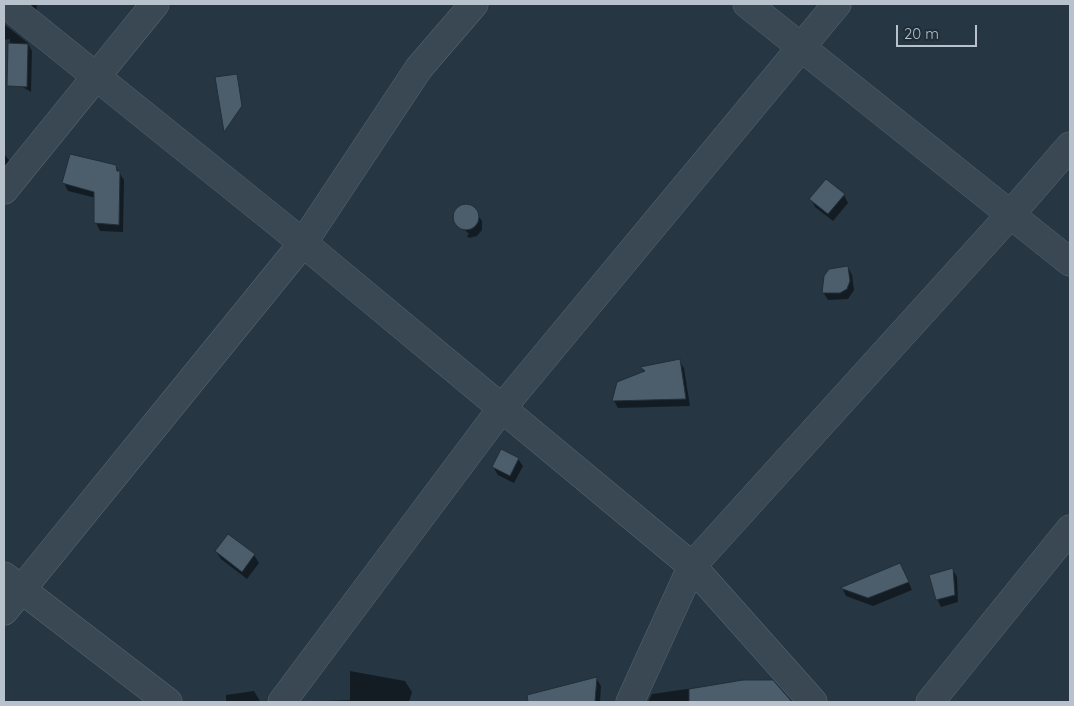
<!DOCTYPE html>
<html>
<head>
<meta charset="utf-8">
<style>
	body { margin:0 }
	#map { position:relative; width:1074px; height:706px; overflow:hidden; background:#263643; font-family:Quicksand,sans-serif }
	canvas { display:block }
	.frame { position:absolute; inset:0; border:5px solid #b7c2cc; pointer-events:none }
	.scale { position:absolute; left:896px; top:25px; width:81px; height:22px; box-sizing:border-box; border:2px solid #b7c2cc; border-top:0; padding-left:6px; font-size:15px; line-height:18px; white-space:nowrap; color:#b7c2cc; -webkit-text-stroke:4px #1f2d38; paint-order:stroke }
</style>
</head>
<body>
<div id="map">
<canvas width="1074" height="706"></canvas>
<div class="frame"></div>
<div class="scale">20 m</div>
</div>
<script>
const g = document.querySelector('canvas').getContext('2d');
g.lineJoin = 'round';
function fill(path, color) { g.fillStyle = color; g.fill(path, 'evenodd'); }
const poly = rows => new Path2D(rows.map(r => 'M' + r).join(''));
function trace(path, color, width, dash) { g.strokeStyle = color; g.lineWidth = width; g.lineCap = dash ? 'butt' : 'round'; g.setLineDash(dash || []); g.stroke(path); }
const shadow = poly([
	[25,4,37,4,36,12],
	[4,24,28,43,32,51,31,92,13,81,8,73,10,39,4,40],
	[4,154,14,166,4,178],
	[115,166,124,180,123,232,100,231,96,223,96,198,68,191,64,183],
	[844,195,848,203,833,221,815,207,811,199],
	[461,206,472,207,482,221,482,230,477,236,469,238,459,228,467,236,469,234,455,221,453,214],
	[848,267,852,275,854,290,848,299,828,300,823,292],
	[679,361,684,368,690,406,618,408,614,401,644,373,642,368],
	[518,459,523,466,514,483,498,475,493,467],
	[216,551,254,555,259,563,247,579,221,559],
	[953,570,957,577,958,602,941,607,937,599],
	[904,572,912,590,873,606,846,596,842,588],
	[350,671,405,681,412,692,409,702,303,702,350,700],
	[596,678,601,686,600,702,570,702,567,686],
	[743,681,772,681,791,702,648,702,652,694],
	[254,691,260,701,267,702,226,702,226,695]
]);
const building = poly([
	[8,43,28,44,27,87,7,86,8,43],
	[237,74,242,106,224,132,215,77,237,74],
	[70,154,116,165,117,171,120,171,119,225,94,223,94,192,62,183,70,154],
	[826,179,845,194,828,214,809,199,826,179],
	'453 217a13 13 0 1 1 26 0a13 13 0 1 1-26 0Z',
	[848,266,850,281,847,289,840,293,822,293,824,276,829,269,848,266],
	[680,359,686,399,612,401,617,382,645,371,640,367,680,359],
	[501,449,519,458,510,476,492,467,501,449],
	[228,534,255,554,242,572,215,551,228,534],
	[900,563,909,582,868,598,840,588,900,563],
	[953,568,955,595,936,600,929,575,953,568],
	[597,677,595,702,528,702,527,695,597,677],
	[743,680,773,680,792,702,689,702,689,689,743,680]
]);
const minor = poly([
	[6,4,303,243,692,566,813,702],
	[747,4,1070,262],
	[4,190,155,4],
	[4,576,168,702],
	[4,611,303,243,419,68,474,4],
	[282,702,502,408,837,4],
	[630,702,692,566,1010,215,1070,146],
	[930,702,1070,529]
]);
fill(shadow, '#0007');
fill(building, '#4c5e6b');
trace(building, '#212f3a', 1);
trace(minor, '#586570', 29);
trace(minor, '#3a4853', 28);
</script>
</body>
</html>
